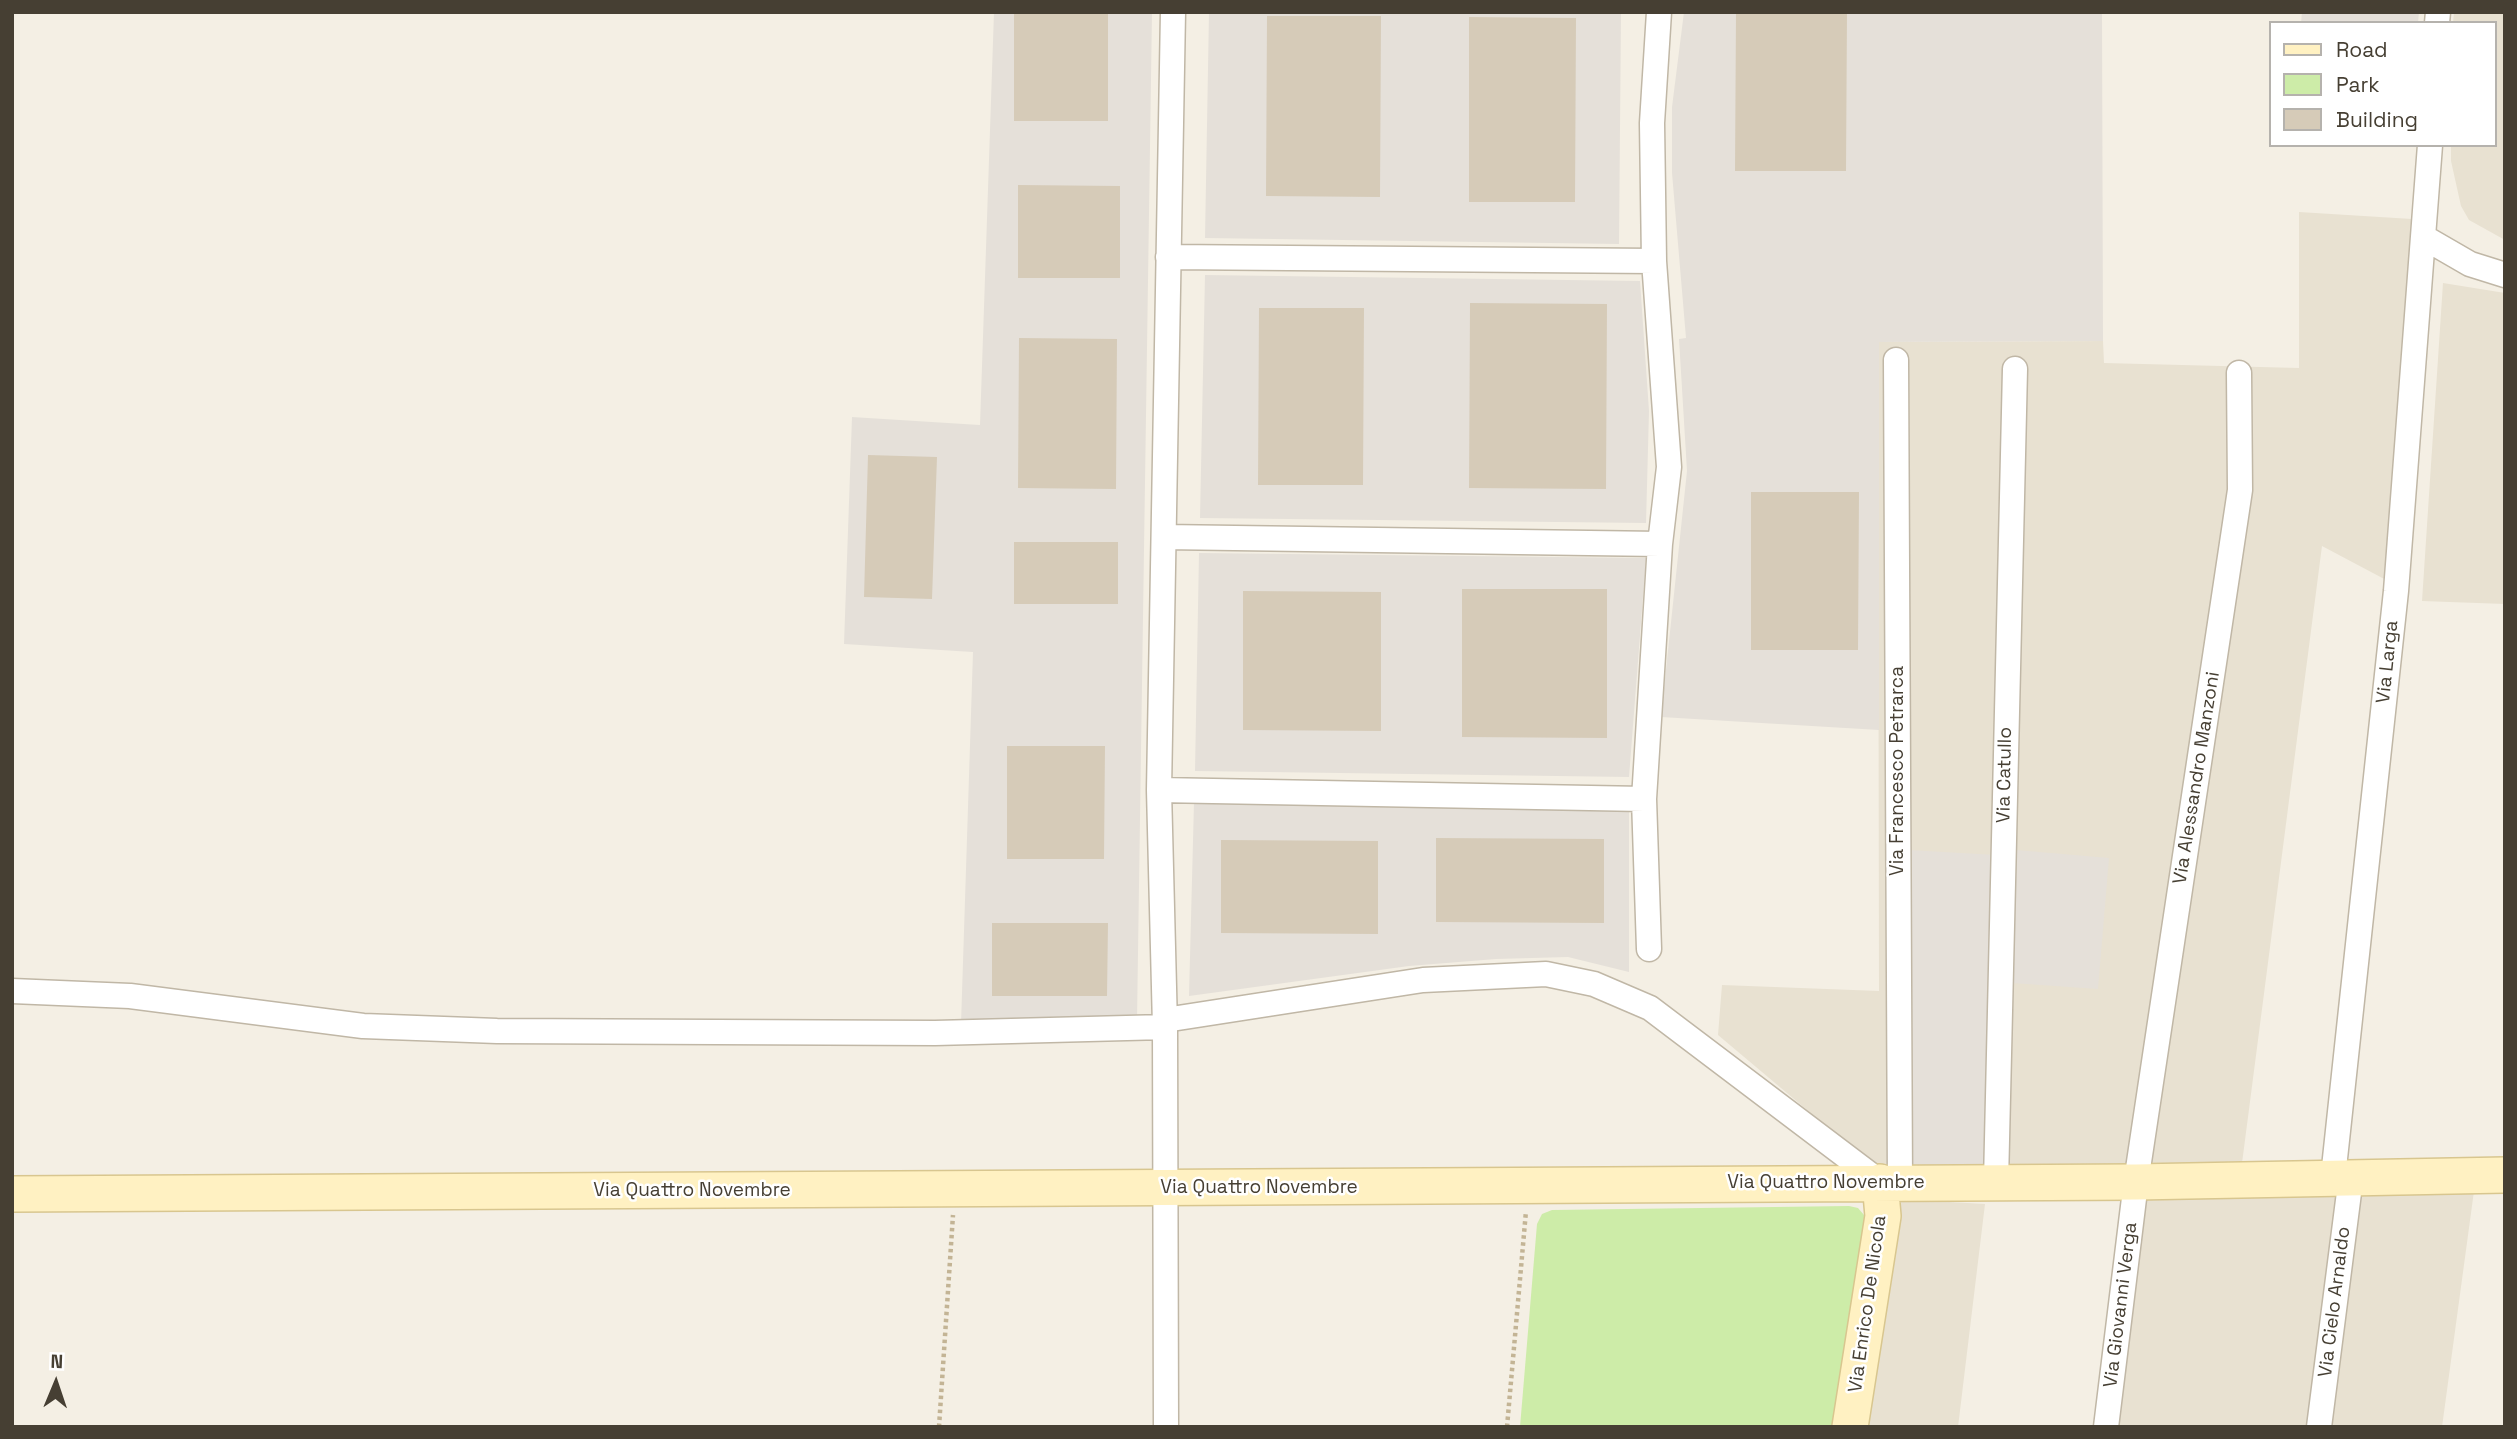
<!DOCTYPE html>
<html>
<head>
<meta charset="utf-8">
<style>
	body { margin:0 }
	#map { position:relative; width:2517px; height:1439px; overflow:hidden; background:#f4efe4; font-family:"Space Grotesk",sans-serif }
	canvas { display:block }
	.frame { position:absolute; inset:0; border:14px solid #463f33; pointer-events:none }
	.legend { position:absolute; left:2269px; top:21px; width:228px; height:126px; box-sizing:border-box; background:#fff; border:2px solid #b5b2ad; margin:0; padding:9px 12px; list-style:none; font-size:21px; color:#463f33 }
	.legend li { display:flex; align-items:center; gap:14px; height:35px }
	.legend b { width:35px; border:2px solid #b5b2ad }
	.north { position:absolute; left:21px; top:1348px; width:70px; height:70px; -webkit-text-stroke:5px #fff; paint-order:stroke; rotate:2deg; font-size:19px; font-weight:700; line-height:28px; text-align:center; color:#463f33 }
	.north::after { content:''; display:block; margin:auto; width:24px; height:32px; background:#463f33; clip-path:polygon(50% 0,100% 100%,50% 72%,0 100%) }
</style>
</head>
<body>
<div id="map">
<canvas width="2517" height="1439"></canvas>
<div class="frame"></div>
<ul class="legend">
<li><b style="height:9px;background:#fff1c2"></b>Road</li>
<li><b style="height:19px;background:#cdeca8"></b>Park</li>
<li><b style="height:19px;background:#d6cbb8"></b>Building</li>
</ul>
<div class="north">N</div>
</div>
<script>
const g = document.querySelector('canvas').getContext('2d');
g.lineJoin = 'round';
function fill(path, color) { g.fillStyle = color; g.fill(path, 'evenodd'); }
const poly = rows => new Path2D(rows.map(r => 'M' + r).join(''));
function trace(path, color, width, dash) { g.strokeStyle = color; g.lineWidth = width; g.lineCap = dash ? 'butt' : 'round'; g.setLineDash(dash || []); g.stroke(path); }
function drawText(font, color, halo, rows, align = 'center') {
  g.font = font + ' "Space Grotesk",sans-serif'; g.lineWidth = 5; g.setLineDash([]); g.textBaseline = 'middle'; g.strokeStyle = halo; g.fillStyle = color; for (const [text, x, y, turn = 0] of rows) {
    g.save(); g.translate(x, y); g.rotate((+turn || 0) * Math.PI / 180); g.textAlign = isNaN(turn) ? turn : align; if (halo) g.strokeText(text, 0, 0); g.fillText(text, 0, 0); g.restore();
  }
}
const residential = poly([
	[2454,12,2505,12,2505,240,2469,220,2461,206,2451,161,2451,145,2494,145,2494,23,2453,23],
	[2299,212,2412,219,2388,581,2322,546,2241,1171,2004,1175,2016,850,1908,1173,1882,1173,1718,1035,1722,985,1879,991,1878,342,2103,341,2104,363,2299,368],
	[2443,283,2505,293,2505,604,2422,601],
	[2474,1191,2442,1427,2097,1427,2128,1199],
	[1896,1199,1985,1204,1958,1427,1868,1427]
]);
const industrial = poly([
	[994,12,1152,12,1137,1020,961,1024,973,652,844,644,852,417,980,425],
	[1209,12,1621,12,1619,244,1205,238],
	[1684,12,2102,12,2103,341,1879,342,1879,730,1661,717,1687,471,1679,339,1686,338,1672,173,1672,107],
	[2302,12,2419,12,2418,23,2301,23],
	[1205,275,1640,281,1649,411,1646,523,1200,518],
	[1199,553,1646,558,1629,777,1195,771],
	[1194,802,1629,809,1629,972,1568,957,1496,959,1409,966,1189,996],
	[1909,850,1996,855,2016,850,2109,858,2098,989,2012,983,2004,1175,1908,1173]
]);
const green = poly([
	[1849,1206,1858,1208,1864,1215,1868,1226,1835,1427,1520,1427,1537,1224,1542,1214,1552,1210]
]);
const building = poly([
	[1014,12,1108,12,1108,121,1014,121],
	[1736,12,1847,12,1846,171,1735,171],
	[1267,16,1381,16,1380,197,1266,196],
	[1469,17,1576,18,1575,202,1469,202],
	[1018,185,1120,186,1120,278,1018,278],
	[1470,303,1607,304,1606,489,1469,488],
	[1259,308,1364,308,1363,485,1258,485],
	[1019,338,1117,339,1116,489,1018,488],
	[868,455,937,457,932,599,864,597],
	[1751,492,1859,492,1858,650,1751,650],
	[1014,542,1118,542,1118,604,1014,604],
	[1462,589,1607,589,1607,738,1462,737],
	[1243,591,1381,592,1381,731,1243,730],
	[1007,746,1105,746,1104,859,1007,859],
	[1436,838,1604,839,1604,923,1436,922],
	[1221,840,1378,841,1378,934,1221,933],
	[992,923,1108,923,1107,996,992,996]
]);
const path = poly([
	[939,1427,953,1215],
	[1507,1427,1526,1211]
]);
const street = poly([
	[2437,23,2438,12],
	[2425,238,2470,264,2505,275],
	[1168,257,1654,261],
	[1896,360,1900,1182],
	[1164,537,1660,544],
	[1159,790,1644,799],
	[1649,949,1644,799,1660,544,1669,467,1654,261,1652,123,1659,12],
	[12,991,130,996,363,1026,497,1031,935,1033,1165,1027],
	[1165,1020,1423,980,1546,974,1594,984,1650,1008,1880,1182],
	[2333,1177,2396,591,2430,145],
	[1996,1182,2015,369],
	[1166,1427,1165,1027,1159,790,1173,12],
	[2106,1427,2136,1182,2240,490,2239,373],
	[2319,1427,2351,1177]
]);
const secondary = poly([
	[12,1194,2136,1182,2505,1175],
	[1850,1427,1883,1216,1880,1182]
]);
const streetNames = [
	["Via Larga",2388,662,-84],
	["Via Francesco Petrarca",1898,771,-90],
	["Via Catullo",2005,775,-89],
	["Via Alessandro Manzoni",2197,778,-81],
	["Via Quattro Novembre",1826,1183],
	["Via Quattro Novembre",1259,1188],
	["Via Quattro Novembre",692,1191],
	["Via Cielo Arnaldo",2335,1302,-83],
	["Via Enrico De Nicola",1868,1304,-82],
	["Via Giovanni Verga",2121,1305,-83]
];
fill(residential, '#e8e1d1');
fill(industrial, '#e5e0d9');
fill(green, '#cdeca8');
fill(building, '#d6cbb8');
trace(street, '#c0b7a6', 27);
trace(secondary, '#d8c68f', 38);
trace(path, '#c3b495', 4.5, [3.5, 3.5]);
trace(street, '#fff', 24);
trace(secondary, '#fff1c2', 35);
drawText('19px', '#463f33', '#fff', streetNames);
</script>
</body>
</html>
